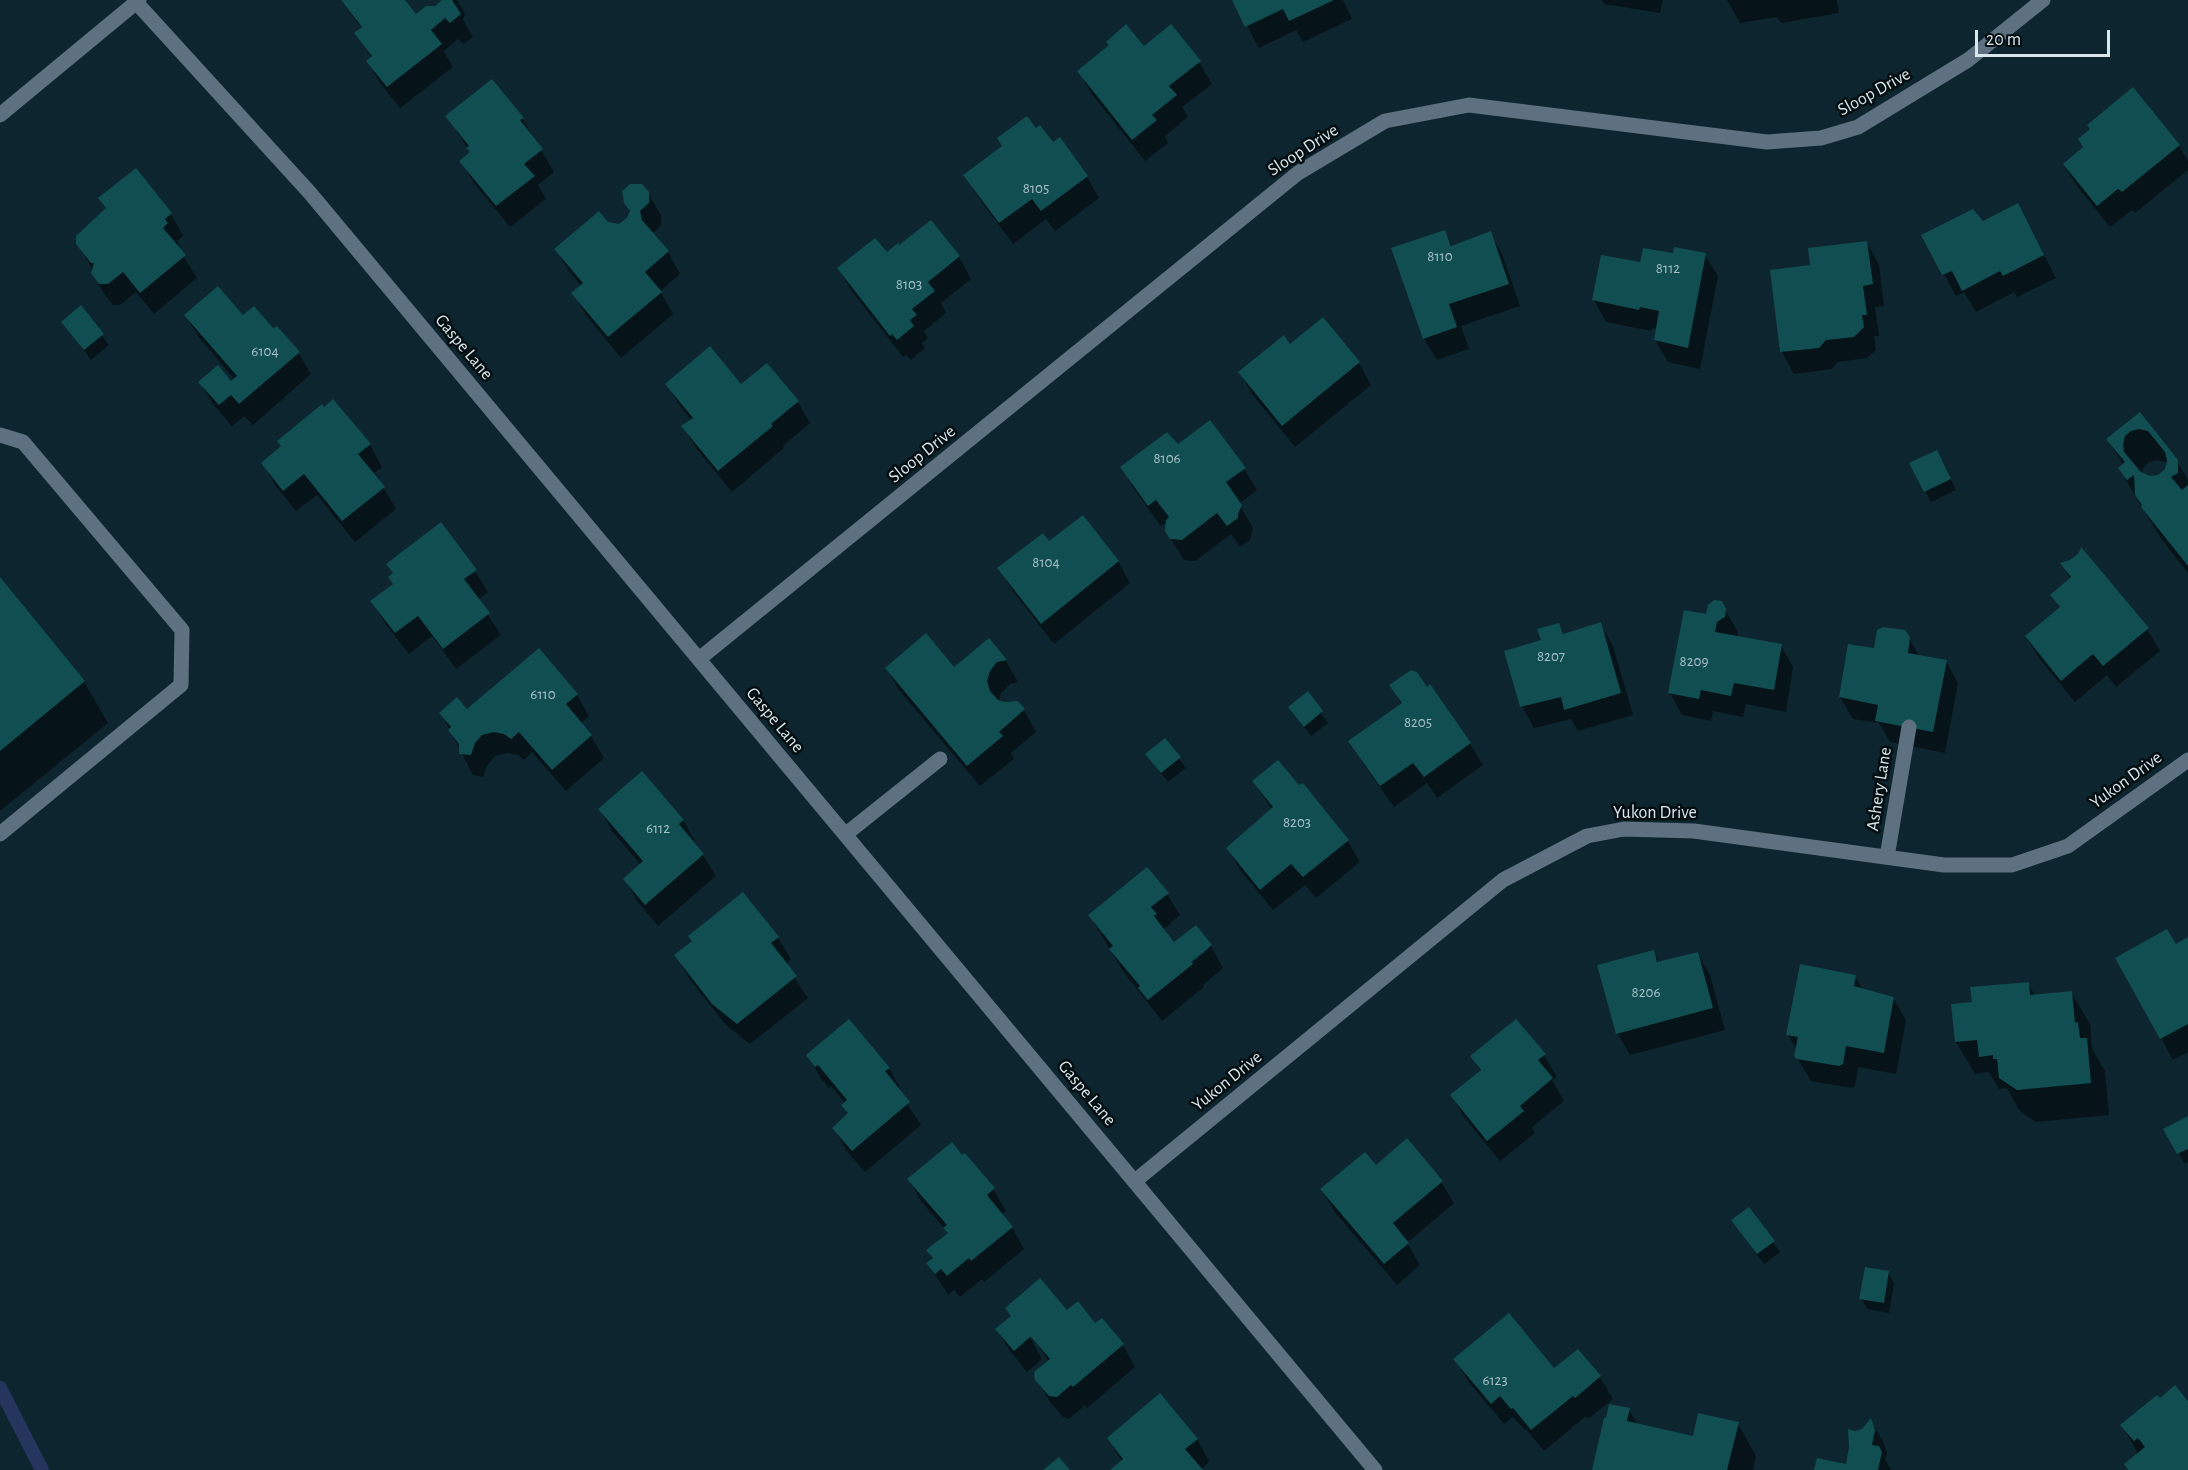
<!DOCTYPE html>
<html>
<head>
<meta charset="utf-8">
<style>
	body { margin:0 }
	#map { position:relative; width:2188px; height:1470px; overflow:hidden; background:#0d252e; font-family:"Alegreya Sans",sans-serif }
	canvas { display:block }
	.scale { position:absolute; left:1975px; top:30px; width:135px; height:27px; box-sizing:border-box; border:3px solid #d9e7ed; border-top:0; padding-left:8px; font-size:18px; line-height:21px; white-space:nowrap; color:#d9e7ed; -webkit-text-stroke:4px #040d10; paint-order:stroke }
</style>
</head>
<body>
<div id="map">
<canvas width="2188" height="1470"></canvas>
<div class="scale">20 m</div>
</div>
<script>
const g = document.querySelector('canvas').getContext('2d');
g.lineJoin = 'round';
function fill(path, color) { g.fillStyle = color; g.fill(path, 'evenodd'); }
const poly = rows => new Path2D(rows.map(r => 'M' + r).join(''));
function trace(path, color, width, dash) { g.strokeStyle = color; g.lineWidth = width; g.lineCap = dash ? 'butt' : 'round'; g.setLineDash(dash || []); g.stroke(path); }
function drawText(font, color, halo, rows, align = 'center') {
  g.font = font + ' "Alegreya Sans",sans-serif'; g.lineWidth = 5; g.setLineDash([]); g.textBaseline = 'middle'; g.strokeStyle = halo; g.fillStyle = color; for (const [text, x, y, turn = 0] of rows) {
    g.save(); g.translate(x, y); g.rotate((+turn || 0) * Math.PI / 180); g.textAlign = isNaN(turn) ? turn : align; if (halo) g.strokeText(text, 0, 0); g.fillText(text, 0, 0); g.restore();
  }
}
const shadow = poly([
	[341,0,403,0,416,16,435,7,445,0,457,0,465,14,463,20,473,37,463,44,458,39,444,51,453,67,400,108,380,83,368,61,372,58,356,33,362,29],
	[1234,0,1343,0,1352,19,1303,42,1296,30,1259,48],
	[1602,0,1663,0,1660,13,1604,4],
	[1727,0,1837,0,1839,13,1781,23,1777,17,1740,23],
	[1144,48,1199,62,1212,84,1182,107,1188,117,1165,136,1168,143,1145,161,1091,93,1079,71],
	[2133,89,2179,146,2188,161,2188,170,2135,213,2132,210,2110,227,2077,186,2064,165,2085,148],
	[447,116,522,118,554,172,538,185,546,199,510,227,474,183,461,161,471,154],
	[1035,130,1087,177,1099,198,1055,231,1046,219,1013,244,978,197,965,175,1003,147],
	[135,170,171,214,183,236,177,241,180,246,178,248,197,278,154,314,136,292,120,305,113,305,105,295,92,273,93,270,78,244,107,210,100,199],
	[648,193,661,215,661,225,652,234,668,252,680,274,660,291,673,314,621,358,586,315,573,293,582,287,569,271,556,250,607,223,620,225,628,219],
	[930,222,959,257,971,279,941,303,946,313,924,331,928,338,922,343,925,348,911,360,906,355,903,357,851,290,839,268,886,254,899,247],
	[1983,223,2029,227,2056,278,2017,297,2014,292,1976,312,1964,292,1956,296,1923,236],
	[1445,232,1453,247,1490,233,1502,254,1520,306,1461,326,1469,349,1437,360,1424,339],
	[1867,243,1879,265,1884,306,1875,307,1879,336,1874,336,1876,350,1867,358,1838,362,1832,369,1794,374,1782,352,1772,271,1812,266],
	[1674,255,1705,255,1718,276,1700,369,1668,362,1655,340,1657,329,1653,328,1651,331,1606,322,1594,300,1641,264],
	[81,307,109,345,91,360,63,322],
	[186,316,243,317,273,330,298,352,311,374,253,425,244,416,232,426,213,404,200,383,231,383,235,380,199,337],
	[1323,319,1359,363,1371,385,1295,447,1252,394,1240,372,1290,346],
	[667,384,741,386,798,402,810,423,783,446,784,448,732,492,696,448,683,427,691,420,680,406],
	[333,401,370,445,382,467,373,474,383,487,396,509,355,542,317,495,296,511,275,485,263,463],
	[2140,414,2177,461,2188,480,2188,573,2162,540,2138,501,2120,469,2123,465,2108,439],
	[2158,460,2168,463,2166,470,2158,477,2150,477,2141,474,2143,468,2149,462],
	[1178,446,1244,469,1257,490,1239,504,1253,528,1250,540,1240,547,1231,534,1195,561,1184,560,1166,531,1167,522,1161,526,1134,489,1122,467],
	[1943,462,1956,490,1931,502,1911,463],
	[1049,543,1118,561,1130,583,1054,644,1012,590,999,568],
	[2062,564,2147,629,2160,651,2116,687,2107,675,2075,702,2039,658,2026,637,2060,609,2052,595,2071,580],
	[475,571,488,592,478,600,501,635,456,669,432,636,409,654,385,623,372,601],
	[0,579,84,682,108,723,0,811],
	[1721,603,1738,632,1737,638,1781,646,1793,667,1786,712,1746,704,1743,717,1713,711,1711,721,1682,715,1670,693,1707,616],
	[1600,624,1613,646,1633,715,1578,731,1571,719,1534,728,1522,706,1543,641,1559,625,1565,635],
	[1909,638,1919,656,1946,661,1958,683,1945,753,1890,742,1879,723,1853,719,1840,697,1875,650],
	[989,640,1006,661,1018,682,1010,684,1001,693,999,702,1024,710,1036,732,1011,753,1014,759,980,786,899,690,887,669,954,669],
	[1391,686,1427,689,1430,686,1470,744,1483,765,1437,798,1427,783,1394,807,1363,763,1350,741,1402,705],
	[1307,693,1328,723,1311,736,1289,707],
	[577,695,589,716,580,724,591,736,604,758,566,791,532,752,524,760,518,755,507,753,495,756,487,766,483,777,473,775,441,713],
	[1165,740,1186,768,1168,782,1147,754],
	[1254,782,1347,840,1360,862,1316,898,1305,885,1273,910,1240,870,1228,848,1272,810],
	[600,809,683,820,695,842,694,844,703,855,716,876,658,926,637,901,625,879,641,865,612,831],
	[743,894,778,938,791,959,785,964,808,998,750,1044,726,1025,688,977,676,955],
	[1167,894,1180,915,1164,929,1174,944,1211,946,1223,968,1203,985,1204,987,1162,1021,1123,971,1090,916],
	[1207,947,1209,949,1186,968,1184,966],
	[2188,939,2188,1052,2173,1060,2161,1038,2176,946],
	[1654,952,1660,963,1697,953,1710,975,1725,1030,1630,1055,1618,1034,1599,966],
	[1855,976,1863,990,1893,998,1906,1020,1896,1074,1858,1067,1855,1086,1852,1088,1811,1081,1796,1056,1797,1050,1788,1035],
	[2028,983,2035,996,2071,992,2090,1024,2092,1049,2105,1071,2109,1115,2036,1122,2019,1110,2007,1088,1999,1089,1989,1072,1975,1074,1956,1042,1974,1003],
	[808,1055,889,1068,901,1090,899,1092,921,1125,865,1172,846,1150,834,1128,849,1115,843,1105,845,1103,831,1086,829,1088,820,1077],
	[1544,1055,1557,1077,1552,1080,1564,1101,1532,1127,1535,1133,1500,1161,1464,1117,1452,1095,1481,1072,1472,1057],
	[2188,1118,2188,1162,2185,1164,2165,1129],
	[1376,1168,1441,1182,1454,1203,1407,1243,1420,1265,1397,1285,1334,1211,1322,1189],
	[909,1179,993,1189,1006,1211,1001,1215,1012,1227,1024,1249,984,1282,982,1279,960,1297,954,1290,948,1295,928,1263,933,1259,928,1251,949,1234,921,1201],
	[1749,1209,1780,1252,1764,1264,1733,1221],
	[1888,1273,1894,1283,1889,1313,1867,1309,1861,1298],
	[1007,1308,1067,1312,1095,1325,1101,1320,1123,1345,1135,1367,1087,1408,1085,1405,1069,1419,1063,1417,1050,1402,1037,1379,1049,1362,1030,1332,1028,1333,1042,1359,1027,1372,1010,1351,997,1330,1012,1317],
	[1577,1351,1600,1377,1613,1399,1588,1419,1586,1416,1544,1451,1526,1429,1525,1430,1513,1417,1504,1424,1468,1381,1455,1359,1554,1370],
	[2159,1400,2188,1403,2188,1470,2128,1470,2138,1454,2122,1425],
	[1629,1410,1638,1425,1694,1438,1738,1424,1756,1456,1753,1470,1593,1470],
	[1871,1421,1883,1441,1887,1453,1885,1459,1891,1470,1816,1470,1847,1466,1856,1433,1863,1430],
	[1109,1439,1197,1439,1209,1461,1201,1470,1113,1470,1122,1462]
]);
const stream = poly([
	[0,1388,42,1470]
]);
const building = poly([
	[341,0,405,0,416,14,426,6,435,6,442,0,452,0,461,14,450,23,445,18,431,30,442,44,387,87,366,61,372,56,354,33,362,27],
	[1232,0,1334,0,1289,21,1283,9,1245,27],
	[1126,24,1144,46,1171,24,1201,61,1169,86,1177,95,1152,115,1157,120,1132,140,1077,71,1109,45,1106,42],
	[492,79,524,118,520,120,543,149,524,164,535,176,496,206,459,161,470,152,466,148,469,146,445,116],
	[2133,87,2180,145,2122,192,2118,189,2097,206,2063,164,2083,147,2078,139,2090,129,2087,125],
	[1027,116,1036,128,1040,125,1053,142,1060,137,1088,176,1041,211,1032,199,999,223,963,175,1002,146,997,138],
	[136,168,172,213,165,219,168,223,163,228,186,255,140,293,123,272,108,284,99,284,91,273,94,263,91,263,76,244,76,236,106,208,98,198],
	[630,184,642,184,649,192,649,203,640,211,642,220,669,251,645,272,662,292,608,337,571,293,583,283,554,249,599,211,608,222,619,224,627,218,630,211,624,203,622,191],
	[2018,203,2044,255,2003,276,2000,271,1962,291,1952,271,1942,275,1921,235,1973,209,1983,221],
	[931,220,960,256,928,282,935,291,912,309,917,315,910,320,914,326,897,340,892,334,890,336,837,268,875,238,887,252,898,243,899,245],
	[1445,230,1451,246,1491,231,1509,284,1449,304,1457,327,1423,339,1391,248],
	[1867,241,1873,284,1863,286,1867,315,1862,315,1864,327,1854,337,1826,340,1819,348,1780,352,1770,270,1810,265,1808,248],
	[1674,247,1706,253,1688,348,1654,340,1659,311,1640,307,1639,310,1592,300,1601,255,1640,262,1643,248,1673,253],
	[218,286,243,315,254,306,273,328,277,326,300,352,239,404,231,395,219,405,198,382,218,365,231,381,237,376,184,315],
	[81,305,104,334,84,350,61,322],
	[1323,317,1360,362,1282,426,1238,372,1284,335,1290,344],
	[710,346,741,384,767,363,799,401,771,424,773,426,718,471,681,426,693,418,665,384],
	[333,399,371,444,358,454,385,487,342,521,304,474,283,491,261,463,281,446,277,441,322,404,324,407],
	[2140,412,2178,460,2178,473,2171,477,2182,490,2188,485,2188,566,2141,507,2142,505,2135,495,2134,475,2127,480,2118,468,2125,462,2106,439],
	[2139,429,2148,431,2165,452,2167,461,2165,469,2158,475,2150,476,2141,472,2124,452,2123,444,2125,436,2131,431],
	[1210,420,1246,468,1226,482,1242,505,1238,514,1238,518,1227,526,1217,513,1182,540,1170,539,1165,531,1166,520,1169,517,1156,500,1148,506,1120,467,1167,432,1178,444],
	[1937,450,1951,479,1924,492,1909,463],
	[1083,515,1119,561,1041,624,997,568,1043,533,1049,541],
	[441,522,477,570,464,579,490,613,443,649,418,616,395,633,370,601,393,584,388,577,393,573,386,564],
	[2081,547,2149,628,2103,666,2093,654,2061,681,2025,636,2060,607,2050,595,2071,577,2060,563,2070,560,2079,553],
	[0,577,85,681,0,751],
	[1714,600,1722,601,1726,609,1725,617,1717,622,1715,632,1782,644,1774,690,1734,683,1731,696,1701,690,1699,699,1668,693,1684,610,1706,614,1708,605],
	[1601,622,1621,693,1564,710,1561,697,1520,707,1504,651,1541,640,1537,629,1559,623,1563,634],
	[1883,627,1905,630,1910,637,1908,653,1947,660,1933,732,1875,721,1878,705,1839,697,1848,644,1874,648,1877,630],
	[926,633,954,667,989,638,1007,660,997,662,990,671,987,681,990,691,998,700,1005,702,1018,701,1025,709,999,732,1003,736,967,766,885,668],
	[539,648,578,694,566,704,592,735,552,770,519,732,511,739,504,734,494,732,482,735,475,743,471,755,459,754,459,744,448,730,451,727,439,713,457,697,467,709],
	[1411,670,1417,672,1427,687,1430,684,1471,743,1424,777,1413,763,1380,786,1348,741,1402,703,1389,685],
	[1308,691,1323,711,1304,727,1288,707],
	[1165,738,1181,757,1161,773,1145,754],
	[1278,760,1299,785,1303,783,1349,840,1303,877,1291,864,1260,890,1226,848,1273,807,1252,781],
	[642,771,684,820,679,824,704,854,645,905,623,879,643,861,598,809],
	[1147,867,1169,893,1151,907,1157,914,1154,916,1174,942,1196,925,1212,945,1191,962,1193,964,1148,1000,1138,988,1140,986,1109,949,1113,946,1088,915],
	[743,892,779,937,771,943,797,976,737,1024,712,1004,674,955,692,941,688,936],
	[2167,929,2176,944,2188,937,2188,1024,2160,1039,2115,958],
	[1654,950,1657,962,1698,952,1713,1008,1616,1034,1597,965],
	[1800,964,1856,975,1854,986,1894,997,1884,1053,1846,1046,1843,1064,1839,1066,1797,1059,1794,1056,1798,1037,1786,1035],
	[2029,982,2030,995,2072,991,2075,1023,2078,1022,2080,1038,2087,1038,2091,1083,2017,1090,1999,1078,1997,1059,1993,1059,1993,1055,1979,1057,1977,1040,1955,1042,1951,1004,1972,1002,1970,987],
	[849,1019,890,1068,885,1071,910,1102,852,1151,832,1128,848,1113,841,1105,847,1100,818,1065,815,1067,806,1055],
	[1516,1019,1546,1054,1538,1060,1553,1078,1520,1106,1524,1111,1487,1141,1450,1095,1481,1070,1470,1056],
	[2188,1116,2188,1149,2177,1154,2163,1129],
	[1407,1138,1443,1181,1393,1223,1409,1243,1384,1264,1320,1189,1365,1152,1376,1165],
	[952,1142,962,1155,965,1153,995,1188,987,1195,1013,1227,971,1261,969,1258,947,1276,941,1269,935,1274,926,1263,933,1258,926,1250,948,1233,943,1228,947,1225,907,1179],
	[1749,1207,1775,1241,1757,1254,1731,1220],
	[1865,1267,1889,1271,1884,1303,1859,1299],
	[1040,1278,1067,1310,1078,1301,1095,1323,1102,1318,1124,1344,1073,1387,1071,1385,1057,1397,1049,1396,1035,1380,1034,1372,1050,1359,1033,1339,1030,1337,1014,1351,995,1329,1011,1316,1005,1308],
	[1509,1313,1554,1368,1578,1349,1601,1376,1575,1398,1573,1396,1531,1430,1513,1408,1511,1409,1500,1396,1491,1404,1453,1359],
	[2175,1385,2188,1401,2188,1470,2128,1470,2124,1464,2145,1447,2138,1438,2134,1441,2120,1425,2157,1395,2160,1398],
	[1160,1393,1198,1439,1185,1449,1203,1470,1110,1470,1123,1459,1107,1438],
	[1609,1404,1630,1408,1627,1421,1693,1436,1698,1413,1739,1422,1727,1470,1592,1470,1604,1418,1606,1418],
	[1871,1418,1875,1430,1872,1445,1879,1446,1882,1452,1878,1470,1814,1470,1817,1458,1846,1464,1849,1447,1848,1429,1855,1431,1862,1429],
	[1059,1457,1070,1470,1043,1470]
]);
const minor = poly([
	[134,0,310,193,1375,1470],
	[0,115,139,0],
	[0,435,23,442,182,630,181,685,0,834],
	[699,659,1298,173,1385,121,1469,105,1767,142,1821,138,1858,127,1968,60,2043,0],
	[846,834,940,759],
	[1887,857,1909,727],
	[1135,1181,1503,880,1587,836,1624,829,1694,831,1944,865,2012,865,2068,846,2188,760]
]);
const numberNames = [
	["8105",1036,188],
	["8110",1440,256],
	["8112",1668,268],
	["8103",909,284],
	["6104",265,351],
	["8106",1167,458],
	["8104",1046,562],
	["8207",1551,656],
	["8209",1694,661],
	["6110",543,694],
	["8205",1418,722],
	["8203",1297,822],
	["6112",658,828],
	["8206",1646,992],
	["6123",1495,1380]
];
const streetNames = [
	["Sloop Drive",1874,92,-29],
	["Sloop Drive",1303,150,-33],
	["Gaspe Lane",464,347,50],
	["Sloop Drive",922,454,-39],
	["Gaspe Lane",775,720,50],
	["Yukon Drive",2126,780,-36],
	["Ashery Lane",1879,789,-81],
	["Yukon Drive",1655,813],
	["Yukon Drive",1227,1081,-39],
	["Gaspe Lane",1087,1093,50]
];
fill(shadow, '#0007');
trace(stream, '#26355e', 14);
fill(building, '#104e51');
trace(minor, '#5e7181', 15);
drawText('15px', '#a7c1c6', null, numberNames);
drawText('18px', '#d9e7ed', '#040d10', streetNames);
</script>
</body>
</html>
